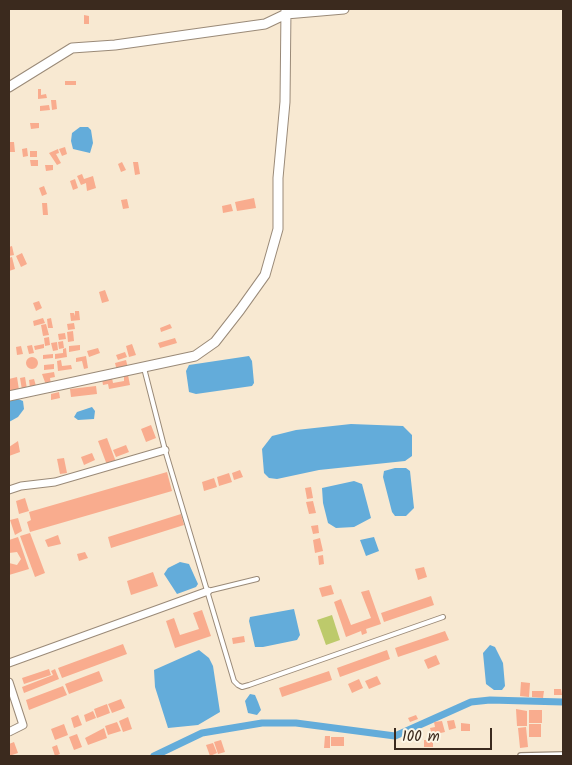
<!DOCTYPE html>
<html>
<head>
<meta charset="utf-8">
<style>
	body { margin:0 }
	#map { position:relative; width:572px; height:765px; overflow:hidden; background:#f8e9d2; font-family:Kalam,sans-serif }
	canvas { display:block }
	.frame { position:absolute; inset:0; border:10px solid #3b2a1e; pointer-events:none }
	.scale { position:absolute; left:394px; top:728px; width:98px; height:22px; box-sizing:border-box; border:2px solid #3b2a1e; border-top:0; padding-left:6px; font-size:15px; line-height:18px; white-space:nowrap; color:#3b2a1e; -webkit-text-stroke:4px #fcf5e5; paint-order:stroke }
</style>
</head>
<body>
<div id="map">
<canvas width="572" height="765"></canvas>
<div class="frame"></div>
<div class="scale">100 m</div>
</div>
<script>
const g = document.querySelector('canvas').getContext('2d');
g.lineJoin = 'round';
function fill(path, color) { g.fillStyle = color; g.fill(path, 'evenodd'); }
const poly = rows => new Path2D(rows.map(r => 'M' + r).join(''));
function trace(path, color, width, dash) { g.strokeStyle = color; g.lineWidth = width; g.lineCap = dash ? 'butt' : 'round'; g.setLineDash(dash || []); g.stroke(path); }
const green = poly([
	[332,615,340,640,326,645,317,620]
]);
const water = poly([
	[80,127,88,127,91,130,93,143,90,153,73,149,71,141,72,133],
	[249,356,252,361,254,383,252,386,196,394,189,392,186,371,189,365],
	[18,399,23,401,24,409,18,417,9,422,9,400],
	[92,407,95,411,94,419,78,420,74,417,77,412],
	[351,424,403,426,412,435,412,456,405,461,319,470,277,479,269,478,264,473,262,449,272,436,296,430],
	[395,468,406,468,410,471,414,508,406,516,395,516,392,512,383,477,384,471],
	[354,481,362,484,371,518,354,527,336,528,328,523,323,503,322,488],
	[374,537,379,551,366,556,360,540],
	[180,562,189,564,198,584,196,587,177,594,164,574,168,568],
	[294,609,300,635,297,640,263,647,255,647,249,621,250,617],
	[490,645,495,647,503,663,505,686,502,690,494,690,486,684,483,653],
	[199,650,209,658,213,666,220,712,198,725,168,728,155,687,154,670],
	[250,694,255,695,258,702,261,710,257,715,248,713,245,701]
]);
const canal = poly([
	[154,756,202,733,262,723,296,723,395,736,471,702,490,700,563,702]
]);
const building = poly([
	[84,15,89,16,89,24,84,24],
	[65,81,76,81,76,85,65,85],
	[38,89,41,89,41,95,46,94,47,98,38,99],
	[51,100,56,100,57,109,52,110],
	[49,105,50,110,40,111,40,106],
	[30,123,39,123,39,128,31,129],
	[9,142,14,142,15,152,9,152],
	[65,147,67,154,62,156,59,149],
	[27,148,28,156,23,157,22,149],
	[58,149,59,153,56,154,61,163,57,165,49,153],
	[30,151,37,151,37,157,30,157],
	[30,160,38,160,38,166,31,166],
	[122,162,126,170,121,172,118,164],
	[133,162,138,162,140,174,135,175],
	[45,165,53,165,53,170,46,171],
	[82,174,84,179,93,176,96,188,87,191,86,183,81,185,77,176],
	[75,179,78,188,73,190,70,181],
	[44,186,47,194,42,196,39,188],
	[254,198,256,208,237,211,235,202],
	[127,199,129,208,123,209,121,200],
	[42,203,47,203,48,215,43,215],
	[231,204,233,211,223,213,222,206],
	[12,246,14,255,9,256,9,247],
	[22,253,27,264,21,267,16,256],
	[12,257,15,269,9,271,9,258],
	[105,290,109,301,102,303,99,292],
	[39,301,42,308,36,311,33,303],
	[75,311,79,311,80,320,71,321,70,313,74,313,75,316],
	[43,318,45,323,34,326,33,321],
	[51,318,53,328,48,328,47,319],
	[74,323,75,329,68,330,67,324],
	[46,324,49,335,43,336,41,325],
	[170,324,172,328,161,332,160,328],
	[73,331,74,341,68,342,67,332],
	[65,333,66,339,59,340,58,334],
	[49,337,50,345,45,346,44,338],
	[175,338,177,343,160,348,158,343],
	[63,341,64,348,59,349,58,342],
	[57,342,58,350,53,351,51,343],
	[44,344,44,348,35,350,34,346],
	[132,344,136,355,129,357,126,346],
	[32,345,34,353,29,354,27,346],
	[80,345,80,350,69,352,69,346],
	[21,346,23,354,17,355,16,347],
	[66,348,67,357,55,359,55,354,63,353,63,349],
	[98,348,100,353,89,357,87,351],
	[125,352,127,357,118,360,116,355],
	[53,354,53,358,43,359,43,355],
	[86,356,88,368,84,369,82,361,76,362,76,358],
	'26 363a6 6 0 1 1 12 0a6 6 0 1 1-12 0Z',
	[61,360,62,366,71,365,72,369,58,371,57,361],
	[126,360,128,368,117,371,115,363],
	[54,364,54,369,44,370,44,365],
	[54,372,55,377,50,378,51,384,46,385,42,374],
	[128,375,130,385,109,389,108,384,103,385,102,379,112,378,113,383,124,381,124,376],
	[17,377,19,390,9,392,9,379],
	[25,377,27,389,22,390,20,378],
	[34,379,36,386,30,388,29,380],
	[96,386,97,394,71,397,70,389],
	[59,392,60,398,51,400,51,394],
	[151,425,156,438,146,442,141,429],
	[107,438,116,462,107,465,98,441],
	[18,441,20,452,9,456,9,447],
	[126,445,129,452,116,457,113,450],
	[92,453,95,460,84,465,81,457],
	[64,458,67,473,60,474,57,459],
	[240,470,243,477,234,480,232,473],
	[167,472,172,491,30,532,27,522,31,520,29,512],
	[229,473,232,482,219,486,217,477],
	[214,478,217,487,204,491,202,482],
	[311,487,313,498,307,499,305,488],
	[25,498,29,511,19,514,16,501],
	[313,501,316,513,309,514,306,502],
	[181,514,184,525,111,548,108,537],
	[18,518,22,531,15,535,10,520],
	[318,525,319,533,313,534,311,526],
	[30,533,45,573,35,577,20,536],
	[58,535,61,544,48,547,45,540],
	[18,537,29,569,9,575,9,563,17,565,21,559,17,552,9,553,9,540],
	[320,538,323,551,315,553,313,540],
	[85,552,88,558,79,561,77,554],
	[323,555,324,564,319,565,318,556],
	[424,567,427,577,418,580,415,569],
	[153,572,158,586,131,595,127,581],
	[331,585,334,594,322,597,319,588],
	[369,590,381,624,366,629,367,633,362,635,361,631,346,637,334,602,341,599,351,625,371,618,361,592],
	[431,596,434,605,384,622,381,613],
	[202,610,211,636,175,648,166,621,174,618,180,635,199,629,193,613],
	[445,631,449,640,398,657,395,648],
	[244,636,245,642,233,644,232,638],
	[123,644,127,654,62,678,58,668],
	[387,650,390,659,340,677,337,668],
	[436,655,440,664,428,669,424,660],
	[49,669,51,675,24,684,22,678],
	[55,669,59,679,24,693,22,687,53,675,51,671],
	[99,671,103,681,69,694,65,684],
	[329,671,332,680,282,697,279,688],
	[377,676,381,684,369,689,365,681],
	[359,679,363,688,352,693,348,684],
	[521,682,530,683,529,697,520,696],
	[63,686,67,695,29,710,26,700],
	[554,689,561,689,562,695,554,695],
	[532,691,544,691,543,698,532,697],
	[121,699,125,708,112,713,108,704],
	[107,704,110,713,97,718,94,709],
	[516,709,527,711,527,726,517,726],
	[529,710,542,710,542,723,529,723],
	[93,711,96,718,86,722,84,715],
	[78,715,82,725,74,728,71,718],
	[416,715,418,719,410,722,408,718],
	[128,717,132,729,123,732,119,721],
	[454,720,456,728,449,730,447,721],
	[442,721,445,732,432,735,430,728,435,727,434,722],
	[117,722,121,731,108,735,105,726],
	[461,723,470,724,470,731,461,731],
	[64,724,68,735,55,740,51,729],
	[529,724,541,724,541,737,529,737],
	[526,727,528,747,520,748,518,728],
	[104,728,107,738,88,745,85,738],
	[77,734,82,747,74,750,69,737],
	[325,736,330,736,330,748,324,748],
	[331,737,344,737,344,746,331,746],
	[221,740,225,752,218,754,214,742],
	[424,740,433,740,433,747,424,747],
	[14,742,18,753,9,756,9,744],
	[213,743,217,753,210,756,206,745],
	[57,745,60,754,55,756,52,747]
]);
const service = poly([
	[144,368,165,450,234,681,238,685,242,687,249,685,443,617],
	[208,591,257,579]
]);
const pedestrian = poly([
	[521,756,563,755]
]);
const minor = poly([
	[9,490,21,486,55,482,165,450],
	[9,663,208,591],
	[9,682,23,725,9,732]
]);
const tertiary = poly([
	[9,87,72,48,115,45,265,24,286,14,344,9],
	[9,396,195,356,215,342,240,310,265,275,278,229,278,178,285,102,286,9]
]);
fill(green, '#bdca6b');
fill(water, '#63acda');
trace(canal, '#63acda', 7);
fill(building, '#f9ac8e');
trace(service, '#9a8a78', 6);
trace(pedestrian, '#9a8a78', 8);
trace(minor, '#9a8a78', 9);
trace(tertiary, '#9a8a78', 11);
trace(service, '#fff', 4);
trace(pedestrian, '#fff', 5.5);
trace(minor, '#fff', 7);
trace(tertiary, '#fff', 9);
</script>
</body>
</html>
